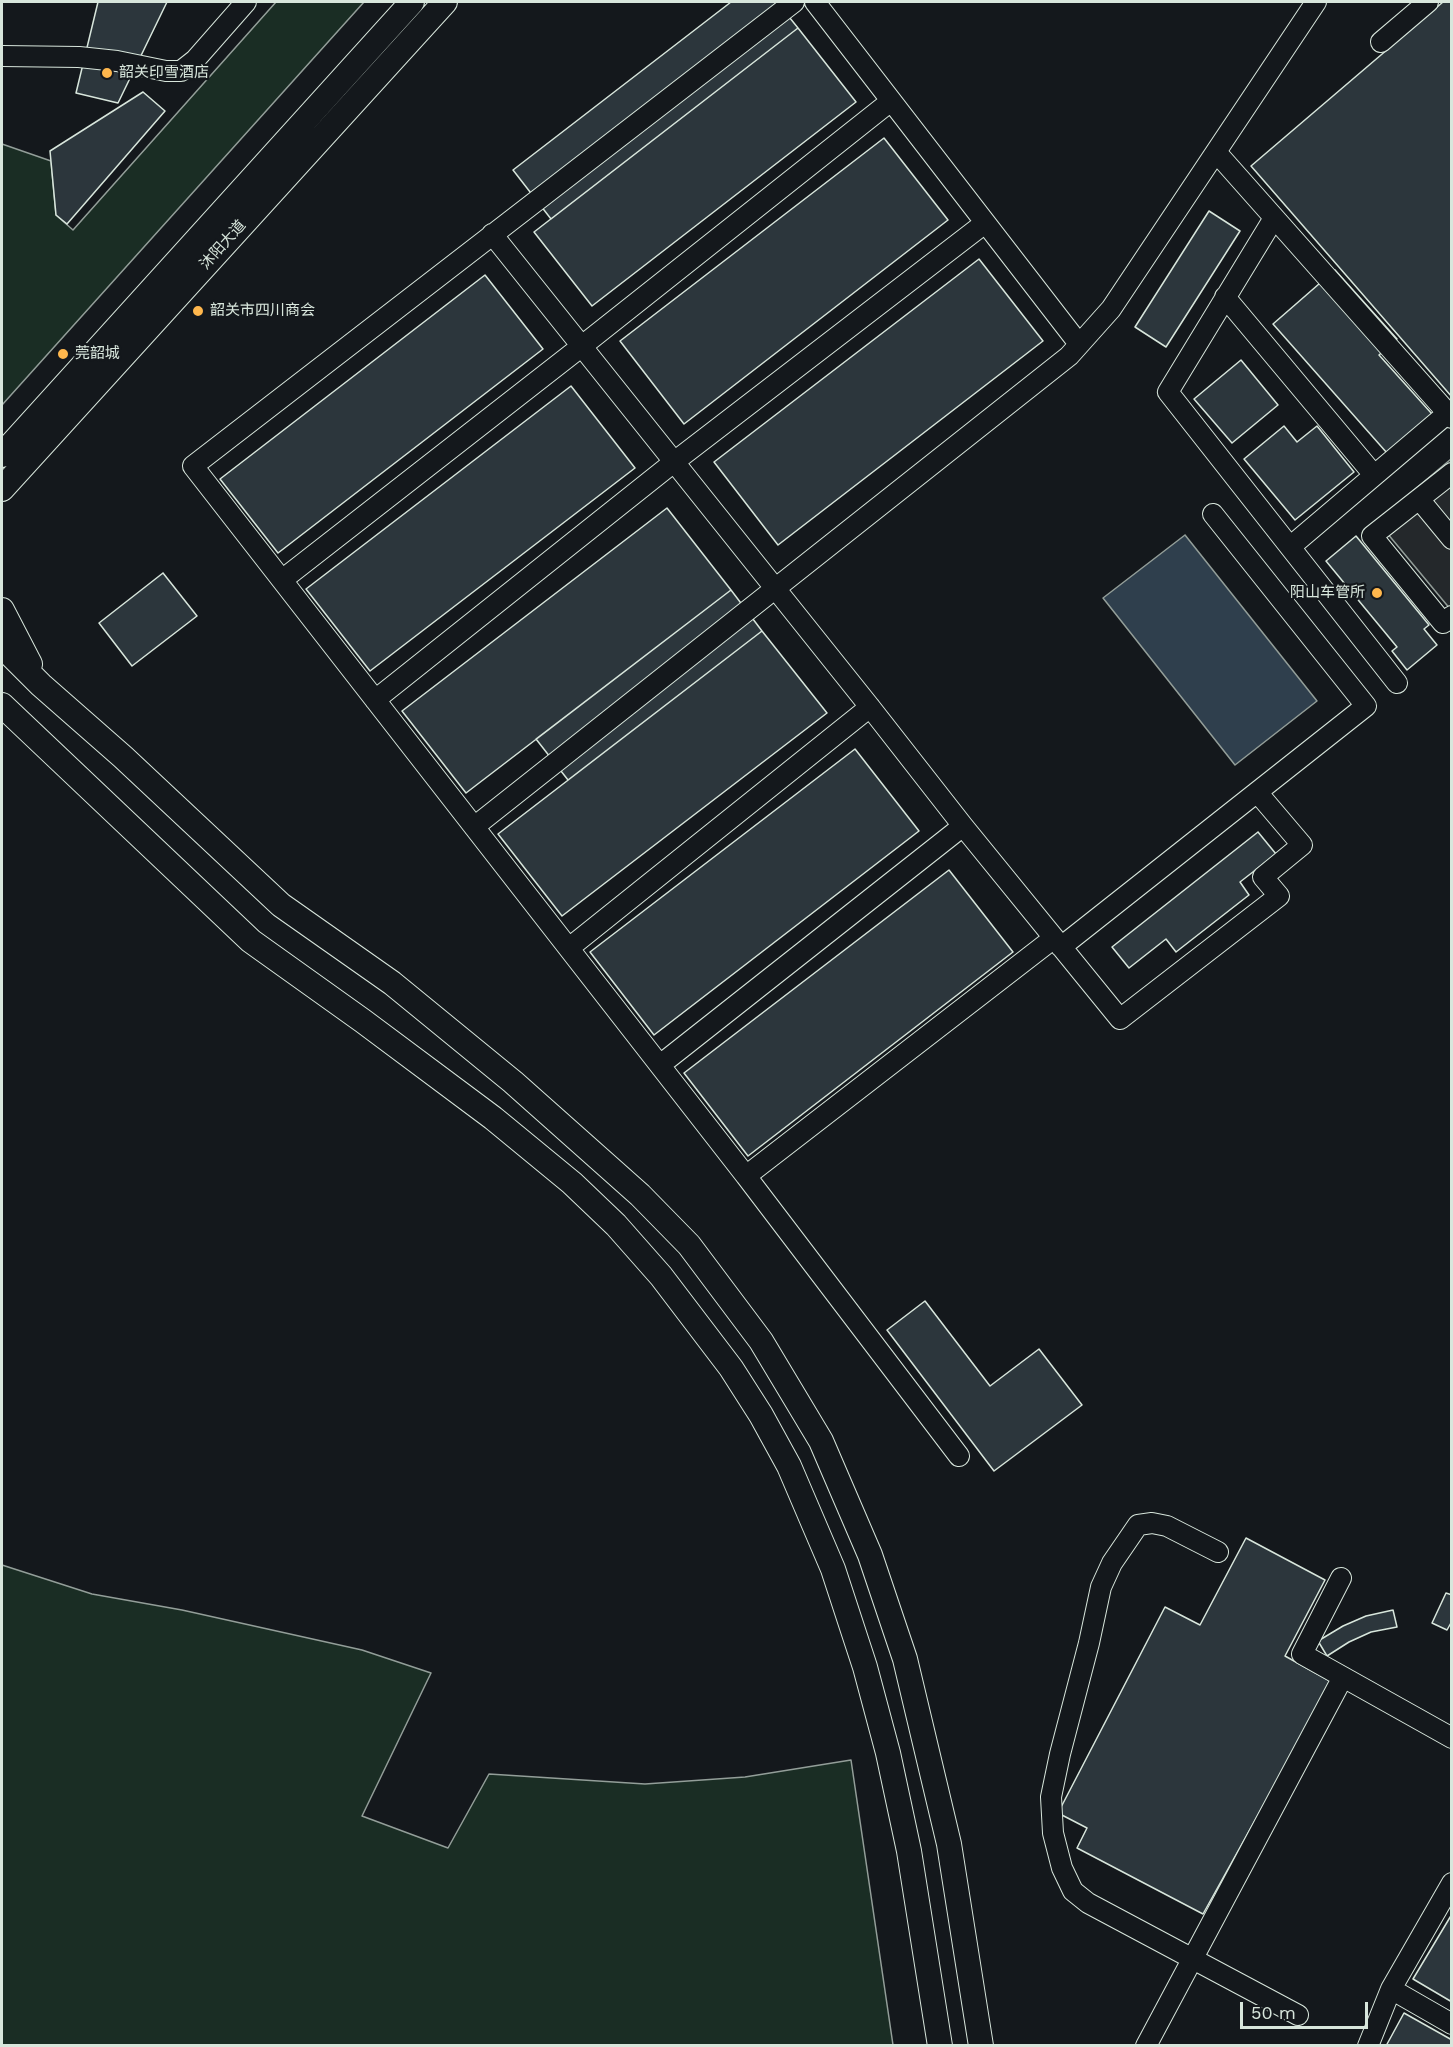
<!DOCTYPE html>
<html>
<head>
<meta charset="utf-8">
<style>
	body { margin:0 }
	#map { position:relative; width:1453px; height:2047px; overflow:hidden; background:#14181c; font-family:"Work Sans",sans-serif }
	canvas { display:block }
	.frame { position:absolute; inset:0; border:3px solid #d8e6dc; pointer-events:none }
	.scale { position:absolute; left:1240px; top:2002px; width:128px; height:27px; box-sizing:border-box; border:3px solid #d8e6dc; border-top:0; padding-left:8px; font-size:18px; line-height:21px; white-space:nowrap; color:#d8e6dc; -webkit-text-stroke:4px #14181c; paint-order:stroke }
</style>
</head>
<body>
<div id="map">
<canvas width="1453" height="2047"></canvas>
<div class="frame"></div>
<div class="scale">50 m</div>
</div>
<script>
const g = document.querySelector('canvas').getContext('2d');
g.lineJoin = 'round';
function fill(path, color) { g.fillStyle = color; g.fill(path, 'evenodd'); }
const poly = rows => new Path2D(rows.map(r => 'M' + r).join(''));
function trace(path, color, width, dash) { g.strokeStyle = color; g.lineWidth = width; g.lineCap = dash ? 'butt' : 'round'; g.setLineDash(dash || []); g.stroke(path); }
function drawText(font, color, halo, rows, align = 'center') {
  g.font = font + ' "Work Sans","Noto Sans SC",sans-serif'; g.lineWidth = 4.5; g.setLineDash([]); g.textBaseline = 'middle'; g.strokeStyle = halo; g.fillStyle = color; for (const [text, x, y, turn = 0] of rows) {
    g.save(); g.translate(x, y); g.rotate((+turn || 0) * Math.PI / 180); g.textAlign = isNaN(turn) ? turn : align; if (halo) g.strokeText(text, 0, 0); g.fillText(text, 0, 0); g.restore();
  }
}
const green = poly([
	[276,2,364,2,2,405,2,144,51,161,56,215,73,230,276,2],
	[2,1565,92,1594,182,1610,362,1650,431,1673,362,1816,448,1848,489,1774,645,1784,745,1777,851,1760,893,2045,2,2045,2,1565]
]);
const parking = poly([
	[1451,459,1451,610,1377,521,1451,459]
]);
const water = poly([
	[1185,535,1317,701,1235,765,1103,598,1185,535]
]);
const building = poly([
	[98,2,167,2,118,103,76,93,98,2],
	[731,2,777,2,798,28,551,219,513,170,731,2],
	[1443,2,1452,2,1452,397,1251,166,1443,2],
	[798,28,856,102,592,306,534,232,798,28],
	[143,92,165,111,67,224,56,215,50,151,143,92],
	[884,138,948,220,684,424,620,341,884,138],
	[1209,211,1240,231,1166,347,1135,327,1209,211],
	[979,259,1043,341,778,545,714,462,979,259],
	[1335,270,1397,339,1379,355,1432,414,1387,453,1273,324,1335,270],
	[485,275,543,349,278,553,220,479,485,275],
	[1241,360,1278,405,1232,443,1194,399,1241,360],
	[571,386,635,468,370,671,306,589,571,386],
	[1284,426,1297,442,1317,426,1354,472,1295,520,1244,459,1284,426],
	[667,508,731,590,466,793,402,711,667,508],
	[1356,536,1429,625,1424,629,1437,645,1407,670,1392,651,1397,647,1326,561,1356,536],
	[163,573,197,616,132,666,99,623,163,573],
	[731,590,762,631,568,780,536,739,731,590],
	[762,631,827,713,562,916,498,834,762,631],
	[855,749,919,831,654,1035,590,952,855,749],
	[1258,832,1276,854,1240,882,1249,895,1176,952,1166,939,1129,968,1112,947,1258,832],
	[949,870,1013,952,748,1156,684,1073,949,870],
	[925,1301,990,1386,1039,1349,1082,1405,994,1471,887,1330,925,1301],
	[1246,1538,1325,1580,1285,1656,1332,1682,1203,1914,1077,1848,1087,1828,1058,1813,1165,1607,1200,1625,1246,1538],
	[1446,1593,1452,1595,1452,1621,1447,1630,1432,1623,1446,1593],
	[1393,1610,1397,1627,1371,1632,1349,1642,1327,1656,1318,1641,1343,1626,1366,1616,1393,1610],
	[1452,1914,1452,2002,1413,1979,1452,1914],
	[1404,2013,1452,2040,1452,2046,1386,2046,1404,2013]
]);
const minor = poly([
	[794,2,193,466,746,1176,1054,938],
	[815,2,1079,344],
	[1381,42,1428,2],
	[2,56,79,57,117,61,166,71,181,71,195,60,246,2],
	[1216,152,1452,418],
	[1274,218,1168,392,1397,683],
	[492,234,870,707,963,826,1120,1019,1279,896,1263,877,1302,845,1257,792],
	[1225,297,1374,475],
	[1452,473,1372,536,1443,623,1452,616],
	[1419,499,1452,539],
	[1290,547,1448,413],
	[282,580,582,346,891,101],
	[375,700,674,462,985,223],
	[474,827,1069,356,1111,309,1316,2],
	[1061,947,1366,706,1213,514],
	[569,948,870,707],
	[660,1065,963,826],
	[746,1176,959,1456],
	[1218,1552,1167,1526,1152,1523,1138,1525,1112,1563,1101,1587,1089,1643,1060,1754,1051,1797,1053,1833,1062,1868,1073,1891,1088,1903,1298,2015],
	[1341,1578,1302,1654,1452,1738],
	[1452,1883,1391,1989,1452,2024],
	[1146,2046,1343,1677],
	[1368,2046,1391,1989]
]);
const major = poly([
	[2,455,412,2],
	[2,489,445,2],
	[2,610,30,664],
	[2,646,41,685,123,757,281,905,392,983,513,1082,640,1195,689,1245,761,1341,821,1441,870,1555,905,1659,949,1844,981,2046],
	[2,705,251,941,363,1021,493,1118,572,1183,616,1225,661,1276,731,1368,761,1415,789,1466,833,1569,865,1667,888,1753,909,1851,940,2046]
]);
const markers = [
	[107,73,6,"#ffb74d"],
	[198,311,6,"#ffb74d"],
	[63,354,6,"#ffb74d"],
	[1377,593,6,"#ffb74d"]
];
const poiNames = [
	["韶关印雪酒店",119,73],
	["韶关市四川商会",210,311],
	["莞韶城",75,354],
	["阳山车管所",1365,593,"right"]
];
const streetNames = [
	["沐阳大道",223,245,-48]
];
fill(green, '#1a2d24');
trace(green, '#939e99', 1.5);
fill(parking, '#24282b');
trace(parking, '#939e99', 1.5);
fill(water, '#2f3f4d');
trace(water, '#939e99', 1.5);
fill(building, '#2c363c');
trace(building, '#d8e6dc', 1.5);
trace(minor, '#d8e6dc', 22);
trace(major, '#d8e6dc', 26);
trace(minor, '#14181c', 20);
trace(major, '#14181c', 24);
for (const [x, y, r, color] of markers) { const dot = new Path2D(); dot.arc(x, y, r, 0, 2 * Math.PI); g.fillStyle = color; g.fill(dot); trace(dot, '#14181c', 2); }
drawText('15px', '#d8e6dc', '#14181c', poiNames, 'left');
drawText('15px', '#d8e6dc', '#14181c', streetNames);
</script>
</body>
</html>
